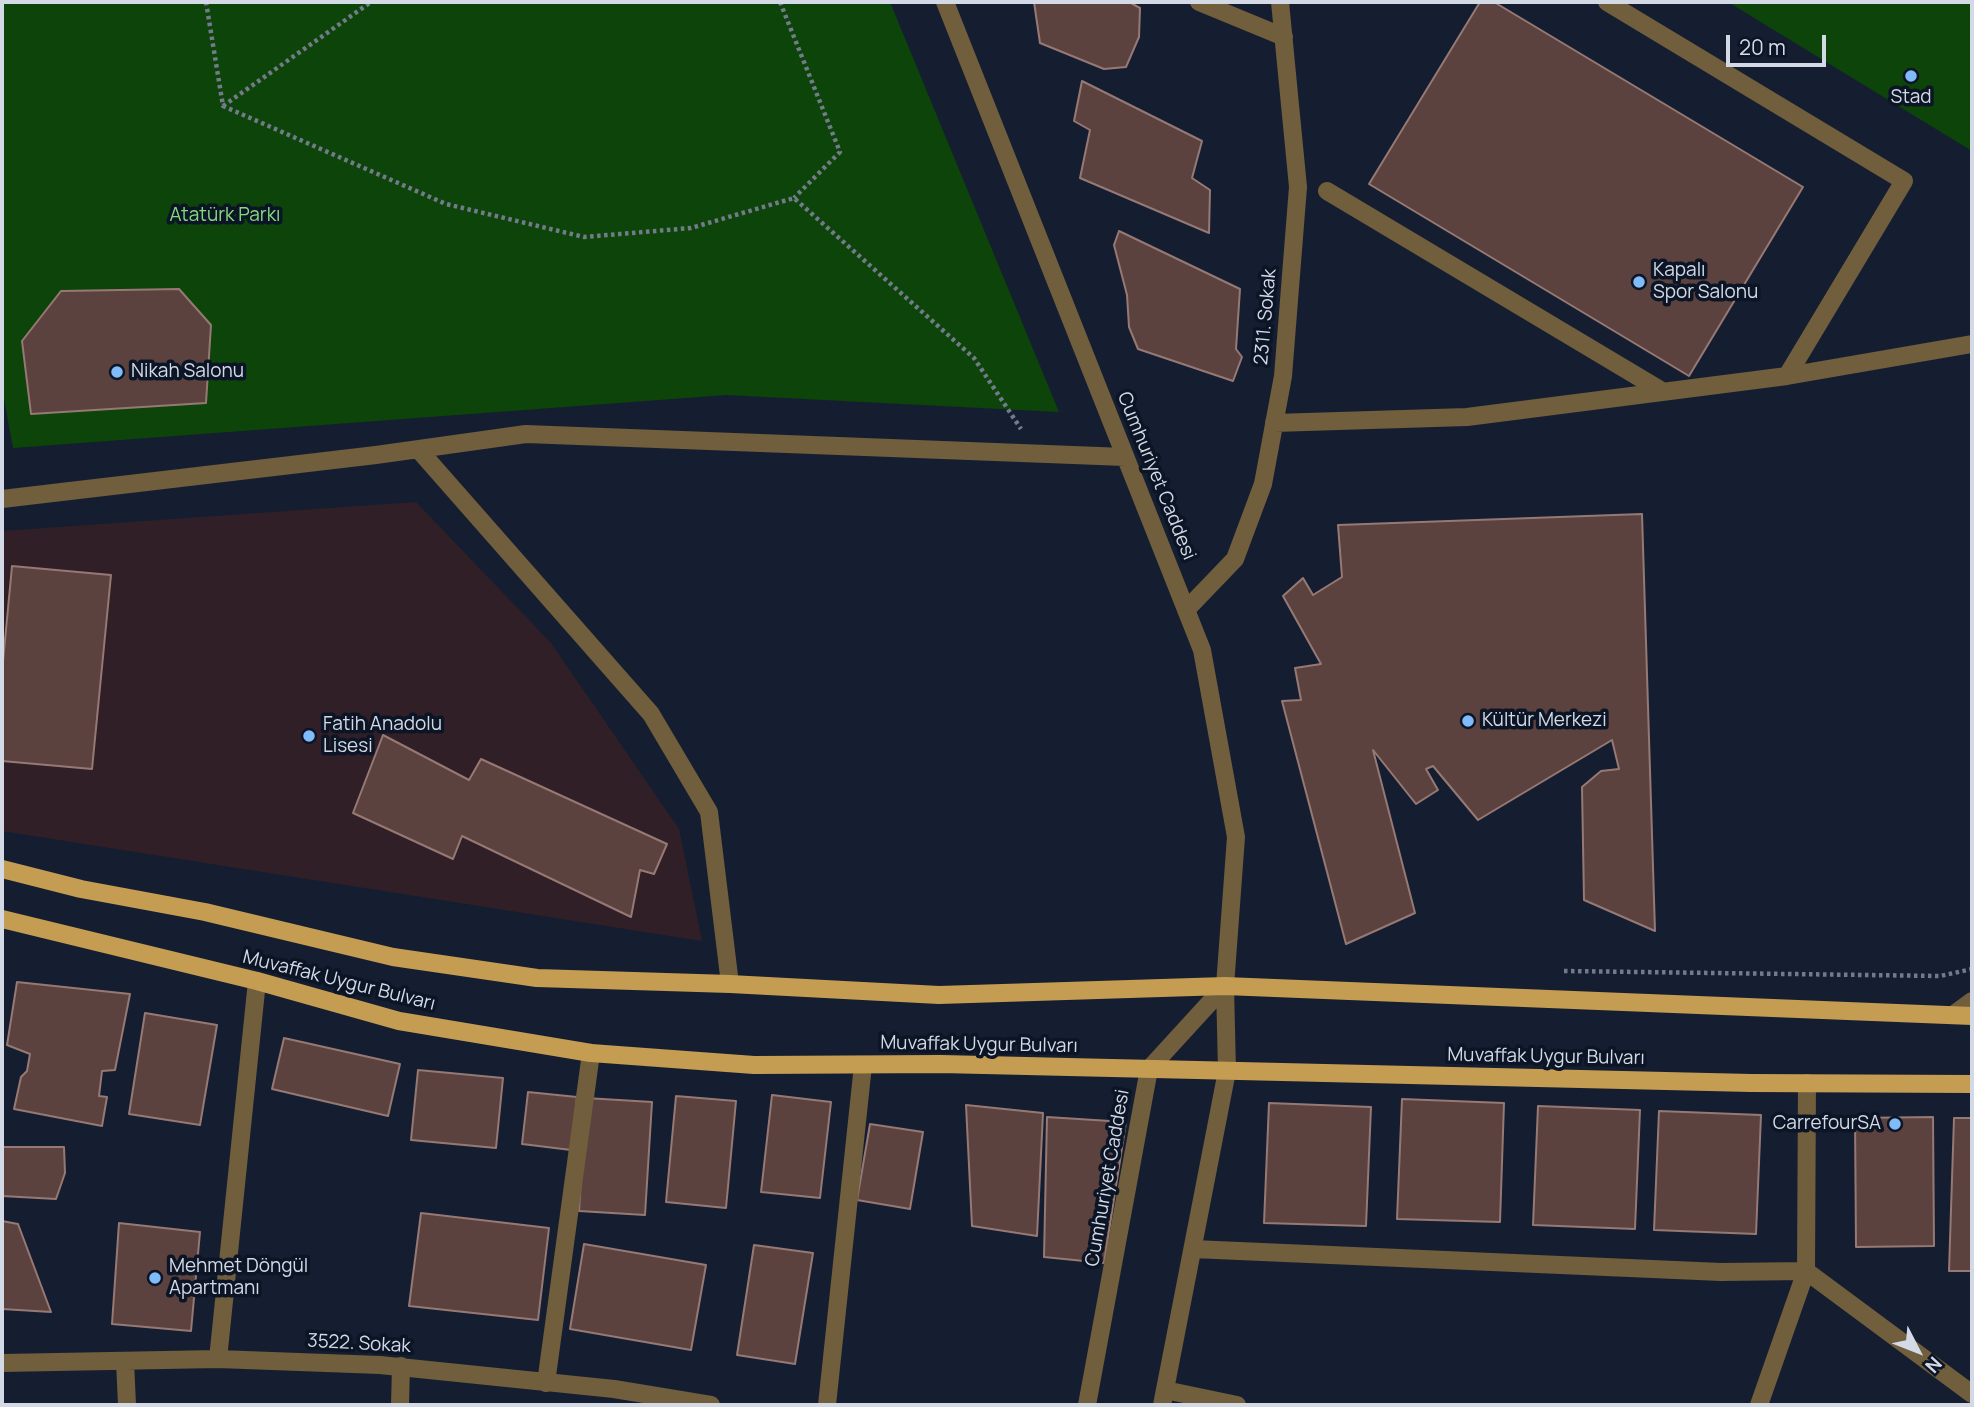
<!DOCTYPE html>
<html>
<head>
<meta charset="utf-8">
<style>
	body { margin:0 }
	#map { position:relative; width:1974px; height:1407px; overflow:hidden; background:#151e30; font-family:Manrope,sans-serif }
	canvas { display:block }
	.frame { position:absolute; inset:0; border:4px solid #d3dae6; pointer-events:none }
	.north { position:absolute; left:1883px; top:1316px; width:70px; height:70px; -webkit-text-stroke:5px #0c1526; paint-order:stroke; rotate:132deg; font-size:19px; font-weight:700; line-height:28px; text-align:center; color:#d3dae6 }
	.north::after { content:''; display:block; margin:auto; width:24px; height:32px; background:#d3dae6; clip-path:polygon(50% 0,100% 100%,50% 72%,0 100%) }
	.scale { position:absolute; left:1726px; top:35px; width:100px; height:32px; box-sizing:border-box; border:4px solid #d3dae6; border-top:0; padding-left:9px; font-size:21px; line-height:24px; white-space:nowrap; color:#d3dae6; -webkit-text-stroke:5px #0c1526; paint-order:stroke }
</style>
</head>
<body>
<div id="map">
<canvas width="1974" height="1407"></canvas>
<div class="frame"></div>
<div class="north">N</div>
<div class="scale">20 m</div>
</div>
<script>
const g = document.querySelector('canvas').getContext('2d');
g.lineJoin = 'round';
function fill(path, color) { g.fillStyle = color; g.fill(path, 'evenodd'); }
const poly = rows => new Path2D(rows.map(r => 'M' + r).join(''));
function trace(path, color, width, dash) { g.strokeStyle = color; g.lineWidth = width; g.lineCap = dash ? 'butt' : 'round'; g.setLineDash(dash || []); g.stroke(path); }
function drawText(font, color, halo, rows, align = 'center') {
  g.font = font + ' Manrope,sans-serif'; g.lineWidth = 7; g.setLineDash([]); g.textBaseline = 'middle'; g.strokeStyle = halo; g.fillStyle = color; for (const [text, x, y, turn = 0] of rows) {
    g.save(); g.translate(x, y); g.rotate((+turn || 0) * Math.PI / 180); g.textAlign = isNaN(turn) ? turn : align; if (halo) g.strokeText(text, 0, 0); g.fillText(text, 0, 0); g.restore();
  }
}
const education = poly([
	[416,502,551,643,679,829,702,941,2,831,2,531]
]);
const green = poly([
	[2,2,890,2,1059,412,726,395,13,448,2,388],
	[1728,2,1972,2,1972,151]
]);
const building = poly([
	[1034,2,1129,2,1140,8,1139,37,1126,67,1104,69,1040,43,1034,2],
	[1480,2,1494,2,1803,187,1689,376,1369,184,1480,2],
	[1082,81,1202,141,1192,178,1210,190,1209,233,1080,178,1090,130,1074,121,1082,81],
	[1119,231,1240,289,1236,349,1242,357,1233,381,1138,349,1129,327,1127,295,1114,245,1119,231],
	[179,289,211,325,206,403,31,414,22,341,61,291,179,289],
	[1642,514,1655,931,1584,900,1582,787,1601,771,1619,769,1612,740,1478,820,1433,766,1426,769,1438,790,1416,804,1373,750,1415,913,1346,944,1282,701,1301,700,1295,668,1321,664,1283,596,1303,578,1313,595,1342,577,1338,525,1642,514],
	[12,566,111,575,92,769,2,761,2,672,12,566],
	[383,735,469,780,481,759,667,844,654,874,640,870,631,917,462,836,453,859,353,813,383,735],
	[17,982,130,994,115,1070,102,1071,99,1096,107,1097,102,1126,14,1109,21,1077,27,1071,30,1054,7,1045,17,982],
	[145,1013,217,1025,200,1125,129,1114,145,1013],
	[284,1038,400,1064,388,1116,272,1089,284,1038],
	[418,1070,503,1078,496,1148,411,1140,418,1070],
	[528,1092,577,1097,571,1150,522,1144,528,1092],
	[772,1095,831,1102,820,1198,761,1192,772,1095],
	[676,1096,736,1101,726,1208,666,1202,676,1096],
	[586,1098,652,1102,645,1215,579,1211,586,1098],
	[1402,1099,1504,1103,1500,1222,1397,1219,1402,1099],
	[1269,1103,1371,1107,1366,1226,1264,1223,1269,1103],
	[966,1105,1043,1113,1037,1236,972,1226,966,1105],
	[1538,1106,1640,1110,1635,1229,1533,1225,1538,1106],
	[1659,1111,1761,1115,1756,1234,1654,1230,1659,1111],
	[1047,1117,1126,1122,1104,1263,1044,1257,1047,1117],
	[1933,1117,1934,1246,1856,1247,1855,1118,1933,1117],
	[1954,1118,1972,1118,1972,1271,1949,1271,1954,1118],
	[870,1124,923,1132,910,1209,857,1200,870,1124],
	[2,1147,64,1147,65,1173,56,1199,2,1196,2,1147],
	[421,1213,549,1228,538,1320,409,1306,421,1213],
	[2,1221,18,1224,51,1312,2,1309,2,1221],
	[119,1223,200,1232,191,1331,112,1324,119,1223],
	[584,1244,706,1265,691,1350,570,1329,584,1244],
	[754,1245,813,1253,795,1364,737,1355,754,1245]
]);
const path = poly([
	[206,2,223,106,446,204,584,237,691,228,794,198,974,358,1021,429],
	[780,2,840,152,794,198],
	[223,106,371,2],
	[1564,971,1940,976,1972,969]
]);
const minor = poly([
	[945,2,1202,650,1236,837,1225,986,1227,1071,1162,1405],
	[1199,2,1284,37],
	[1607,2,1904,181,1787,376],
	[1327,191,1662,391],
	[1274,423,1467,417,1787,376,1972,344],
	[418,449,651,714,709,812,730,984],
	[2,499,376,455,526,434,1125,457],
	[1186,610,1235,559,1263,484,1283,376,1298,187,1280,2],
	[1953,1015,1972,1001],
	[1193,1249,1721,1272,1806,1271,1972,1394],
	[218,1359,257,981],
	[125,1361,127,1405],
	[2,1363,218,1359,380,1365,614,1389,711,1405],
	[546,1383,591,1053],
	[1165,1390,1237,1405],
	[400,1405,401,1366],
	[827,1405,863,1065],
	[1087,1405,1149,1069,1225,986],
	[1759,1405,1806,1271,1807,1083]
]);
const major = poly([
	[2,869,81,889,205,912,393,957,537,978,730,984,939,995,1225,986,1972,1016],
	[2,919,257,981,399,1021,591,1053,754,1065,941,1064,1751,1083,1972,1084]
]);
const markers = [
	[1911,76,7,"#81bcfa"],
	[1639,282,7,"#81bcfa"],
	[117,372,7,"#81bcfa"],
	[1468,721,7,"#81bcfa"],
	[309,736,7,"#81bcfa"],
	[1895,1124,7,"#81bcfa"],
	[155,1278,7,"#81bcfa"]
];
const poiNames = [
	["Stad",1911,98,"center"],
	["Kapalı",1653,271],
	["Spor Salonu",1653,293],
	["Nikah Salonu",131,372],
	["Kültür Merkezi",1482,721],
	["Fatih Anadolu",323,725],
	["Lisesi",323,747],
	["CarrefourSA",1881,1124,"right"],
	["Mehmet Döngül",169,1267],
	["Apartmanı",169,1289]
];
const parkNames = [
	["Atatürk Parkı",225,216]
];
const streetNames = [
	["2311. Sokak",1266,317,-85],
	["Cumhuriyet Caddesi",1156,476,68],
	["Muvaffak Uygur Bulvarı",339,981,14],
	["Muvaffak Uygur Bulvarı",979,1045,1],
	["Muvaffak Uygur Bulvarı",1546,1057,1],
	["Cumhuriyet Caddesi",1108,1178,-80],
	["3522. Sokak",359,1344,3]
];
fill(education, '#311f27');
fill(green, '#0c440a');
fill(building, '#5c423e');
trace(building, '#967974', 2);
trace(path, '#737b8a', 4.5, [3.5, 3.5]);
trace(minor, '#705e3c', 18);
trace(major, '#c49d53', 18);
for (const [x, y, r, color] of markers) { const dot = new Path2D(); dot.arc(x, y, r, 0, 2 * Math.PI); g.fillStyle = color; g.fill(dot); trace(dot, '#0c1526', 2.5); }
drawText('19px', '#d3dae6', '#0c1526', poiNames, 'left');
drawText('19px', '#84d97d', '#0c1526', parkNames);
drawText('19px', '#d3dae6', '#0c1526', streetNames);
</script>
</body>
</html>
